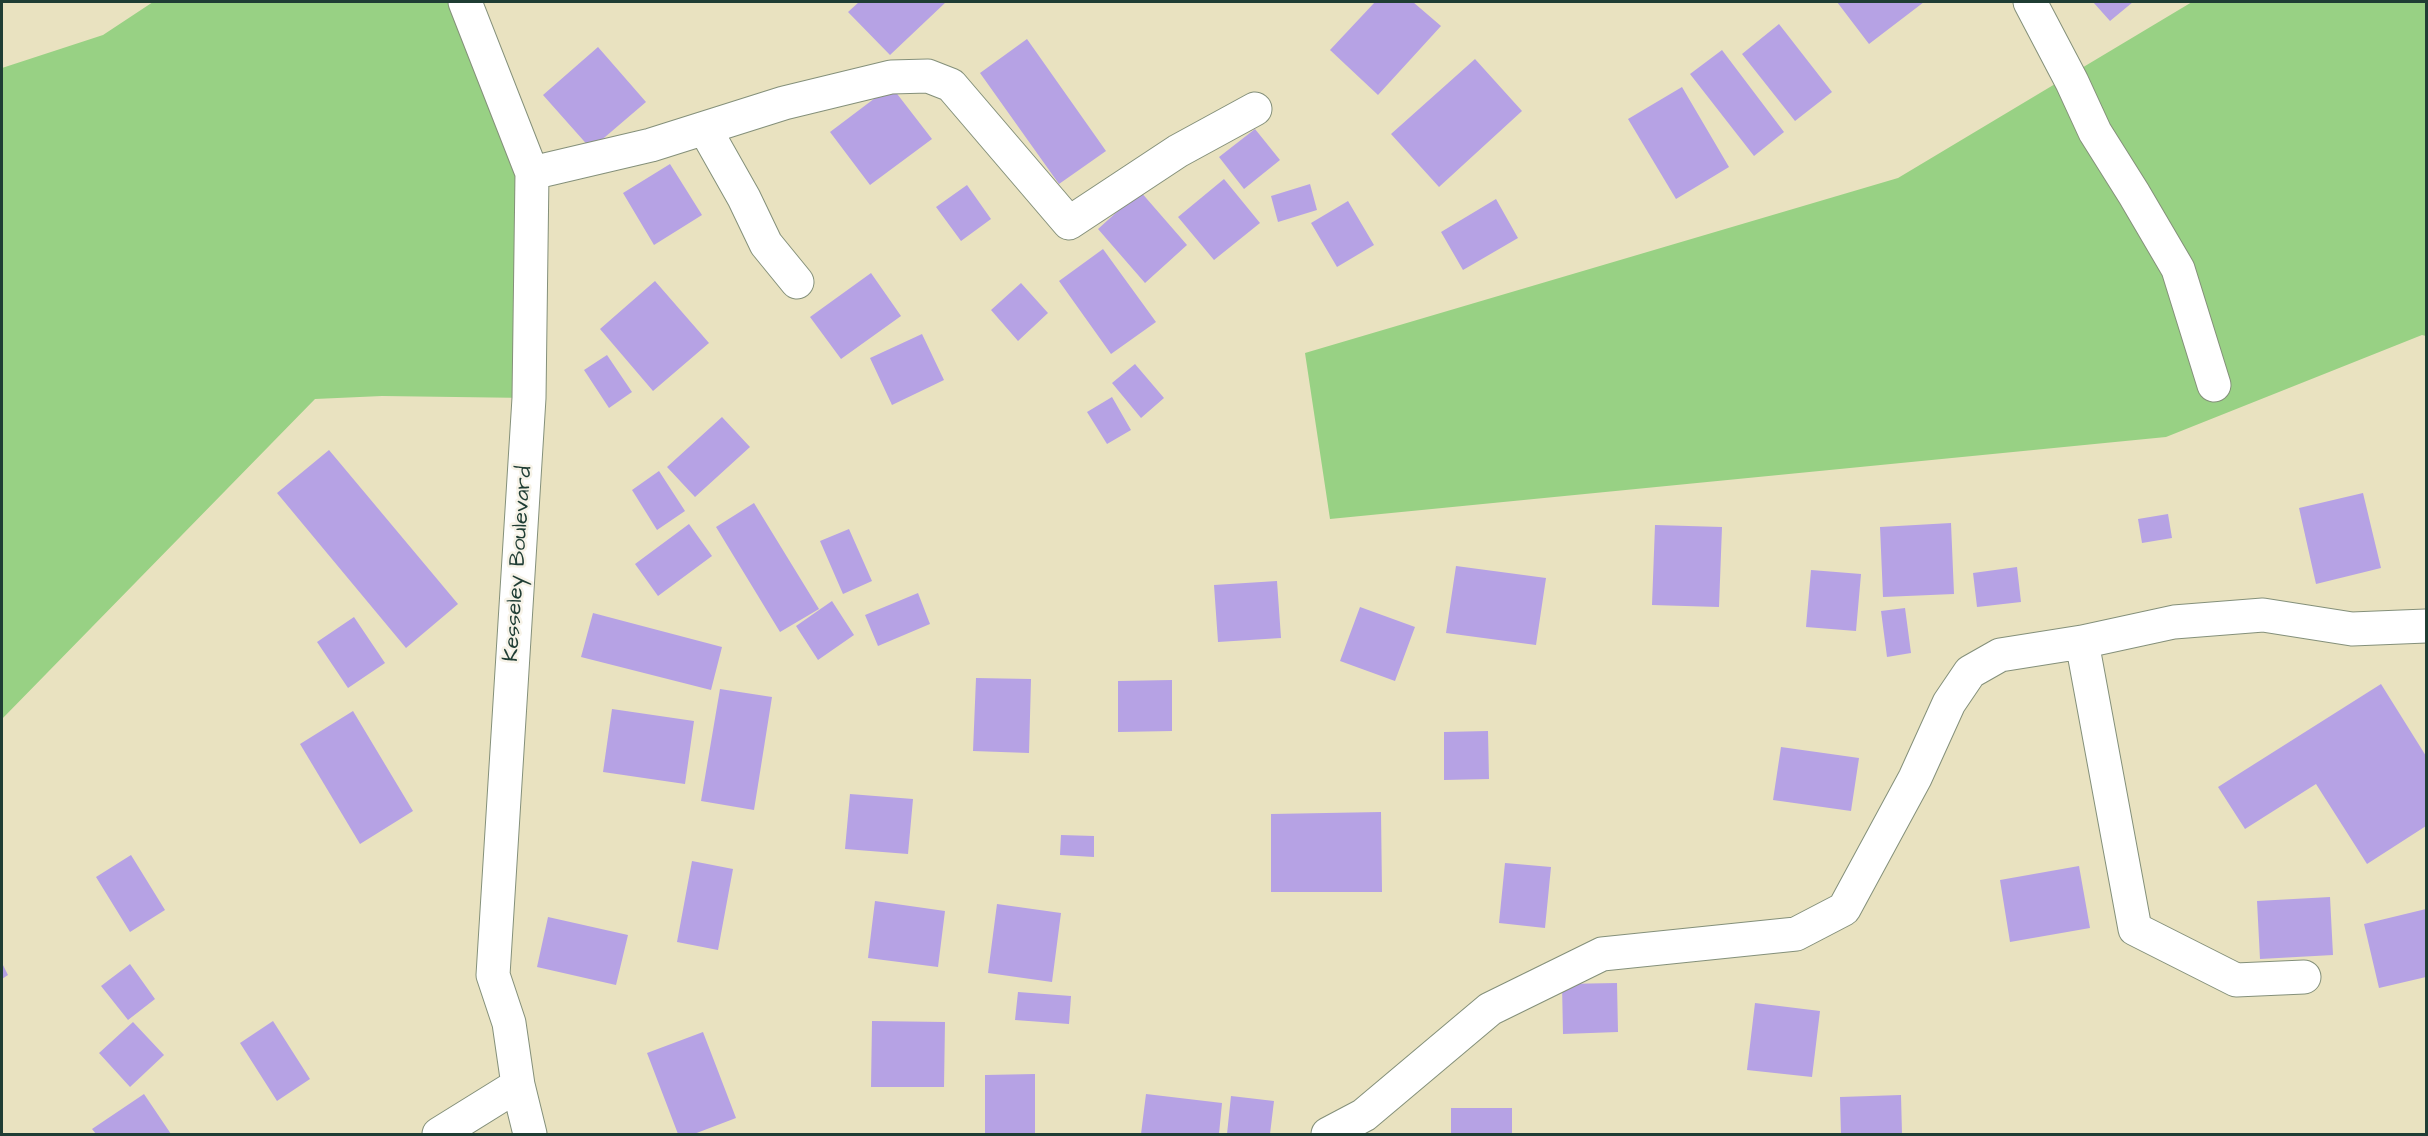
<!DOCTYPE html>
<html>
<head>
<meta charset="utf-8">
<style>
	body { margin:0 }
	#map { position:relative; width:2428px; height:1136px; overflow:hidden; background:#e9e2c0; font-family:"Architects Daughter",sans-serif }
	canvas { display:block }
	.frame { position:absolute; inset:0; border:3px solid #1f3d34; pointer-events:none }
</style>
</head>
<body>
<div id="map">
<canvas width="2428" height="1136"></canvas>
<div class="frame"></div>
</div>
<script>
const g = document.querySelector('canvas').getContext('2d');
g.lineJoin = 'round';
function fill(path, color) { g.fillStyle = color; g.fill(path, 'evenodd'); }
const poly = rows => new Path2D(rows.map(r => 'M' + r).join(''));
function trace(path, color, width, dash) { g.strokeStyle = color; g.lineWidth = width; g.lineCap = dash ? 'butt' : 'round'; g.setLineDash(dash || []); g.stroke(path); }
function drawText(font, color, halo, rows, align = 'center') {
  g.font = font + ' "Architects Daughter",sans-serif'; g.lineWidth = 5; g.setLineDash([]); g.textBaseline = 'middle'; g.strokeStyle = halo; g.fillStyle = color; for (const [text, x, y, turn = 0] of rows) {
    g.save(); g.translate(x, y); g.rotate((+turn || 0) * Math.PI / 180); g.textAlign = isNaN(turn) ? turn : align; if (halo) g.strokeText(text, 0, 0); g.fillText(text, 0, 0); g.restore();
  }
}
const green = poly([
	[153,2,465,2,532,173,529,398,382,396,315,399,2,719,2,68,103,35],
	[2192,2,2426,2,2426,336,2422,335,2166,437,1330,519,1305,353,1898,178]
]);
const building = poly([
	[859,2,946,2,890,55,848,12],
	[1375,2,1413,2,1441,26,1378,95,1330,50],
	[1837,2,1924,2,1869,44],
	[2093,2,2133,2,2110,21],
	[1779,24,1832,92,1795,121,1742,54],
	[1027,39,1106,151,1059,184,980,73],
	[598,47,646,102,591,149,543,95],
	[1722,50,1784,132,1754,156,1690,74],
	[1475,59,1522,111,1439,187,1391,134],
	[891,86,932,139,870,185,830,132],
	[1682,87,1729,167,1676,199,1628,119],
	[1255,129,1280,160,1244,189,1219,157],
	[670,164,702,215,654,245,623,193],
	[1224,179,1260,223,1214,260,1178,217],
	[1310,184,1317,210,1278,222,1271,196],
	[967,185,991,219,961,241,936,207],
	[1140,191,1187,245,1145,283,1098,229],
	[1496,199,1518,238,1463,270,1441,232],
	[1348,201,1374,245,1337,267,1311,223],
	[1103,249,1156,322,1111,354,1059,281],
	[871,273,901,316,841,359,810,317],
	[655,281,709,343,653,391,600,329],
	[1021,283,1048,313,1018,341,991,310],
	[922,334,944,380,892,405,870,358],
	[607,355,632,392,609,408,584,370],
	[1135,364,1164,398,1141,418,1112,383],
	[1112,397,1131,430,1107,444,1087,412],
	[722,417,750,447,695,497,667,467],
	[329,450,458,604,406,648,277,493],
	[659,471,685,511,657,530,632,490],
	[2363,493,2381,568,2316,584,2299,508],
	[754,503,819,609,780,632,716,527],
	[2168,514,2172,538,2142,543,2138,519],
	[1951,523,1954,594,1883,597,1880,527],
	[689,524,712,556,658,596,635,564],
	[1655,525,1722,527,1719,607,1652,605],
	[849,529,872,581,843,594,820,541],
	[1456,566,1546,578,1536,645,1446,633],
	[2017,567,2021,602,1977,607,1973,573],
	[1811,570,1861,574,1856,631,1806,627],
	[1277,581,1281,638,1218,642,1214,585],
	[918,593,930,624,878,646,865,615],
	[832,601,854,635,818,660,796,626],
	[1360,607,1415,627,1395,681,1340,661],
	[1905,608,1911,653,1887,657,1881,611],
	[593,613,722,647,711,690,581,657],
	[354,617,385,663,348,688,317,642],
	[976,678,1031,679,1029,753,973,751],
	[1172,680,1172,731,1118,732,1118,681],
	[2381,684,2426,756,2426,826,2367,864,2316,784,2245,829,2218,787],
	[720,689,772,697,754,810,701,801],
	[612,709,694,721,685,784,603,772],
	[353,711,413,811,360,844,300,744],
	[1488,731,1489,779,1444,780,1444,732],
	[1781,747,1859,758,1851,811,1773,800],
	[850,794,913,799,908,854,845,849],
	[1381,812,1382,892,1271,892,1271,814],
	[1061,835,1094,836,1094,857,1060,855],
	[131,855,165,910,130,932,96,877],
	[692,861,733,869,718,950,677,942],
	[1505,863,1551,867,1545,928,1499,923],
	[2079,866,2090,928,2010,942,2000,880],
	[2330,897,2333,955,2260,959,2257,901],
	[875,901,945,911,938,967,868,958],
	[997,904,1061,913,1052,982,988,973],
	[2426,909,2426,977,2379,988,2364,924],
	[548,917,628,935,616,985,537,967],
	[2,963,8,975,2,979],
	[130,964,155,999,128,1020,101,986],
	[1617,983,1618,1032,1563,1034,1562,984],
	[1018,992,1071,996,1069,1024,1015,1020],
	[1755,1003,1820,1011,1812,1077,1747,1070],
	[273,1021,310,1079,277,1101,240,1043],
	[872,1021,945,1022,944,1087,871,1087],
	[133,1022,164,1055,130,1087,99,1053],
	[703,1032,736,1118,694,1134,678,1134,647,1053],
	[1035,1074,1035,1134,985,1134,985,1075],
	[144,1094,171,1134,96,1134,92,1129],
	[1146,1094,1222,1103,1219,1134,1141,1134],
	[1901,1095,1902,1134,1841,1134,1840,1097],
	[1231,1096,1274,1101,1270,1134,1227,1134],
	[1451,1108,1512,1108,1512,1134,1451,1134]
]);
const street = poly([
	[465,2,532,173,529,398,493,975,509,1023,518,1085,530,1134],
	[2030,2,2072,82,2095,132,2134,194,2178,269,2214,385],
	[705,129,744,198,766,244,797,282],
	[532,173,651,145,784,103,891,77,928,76,951,85,1069,223,1178,151,1255,109],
	[2082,642,2135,929,2236,980,2304,977],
	[439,1134,518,1085],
	[1328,1134,1364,1115,1490,1009,1602,954,1796,934,1844,909,1915,778,1949,703,1970,672,2000,655,2082,642,2174,622,2263,615,2352,629,2426,626]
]);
const streetNames = [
	["Kesseley Boulevard",519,564,-86]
];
fill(green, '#98d184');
fill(building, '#b6a2e4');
trace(street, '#84907a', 35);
trace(street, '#fff', 33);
drawText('22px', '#1f3d34', '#f7f3e8', streetNames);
</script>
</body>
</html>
